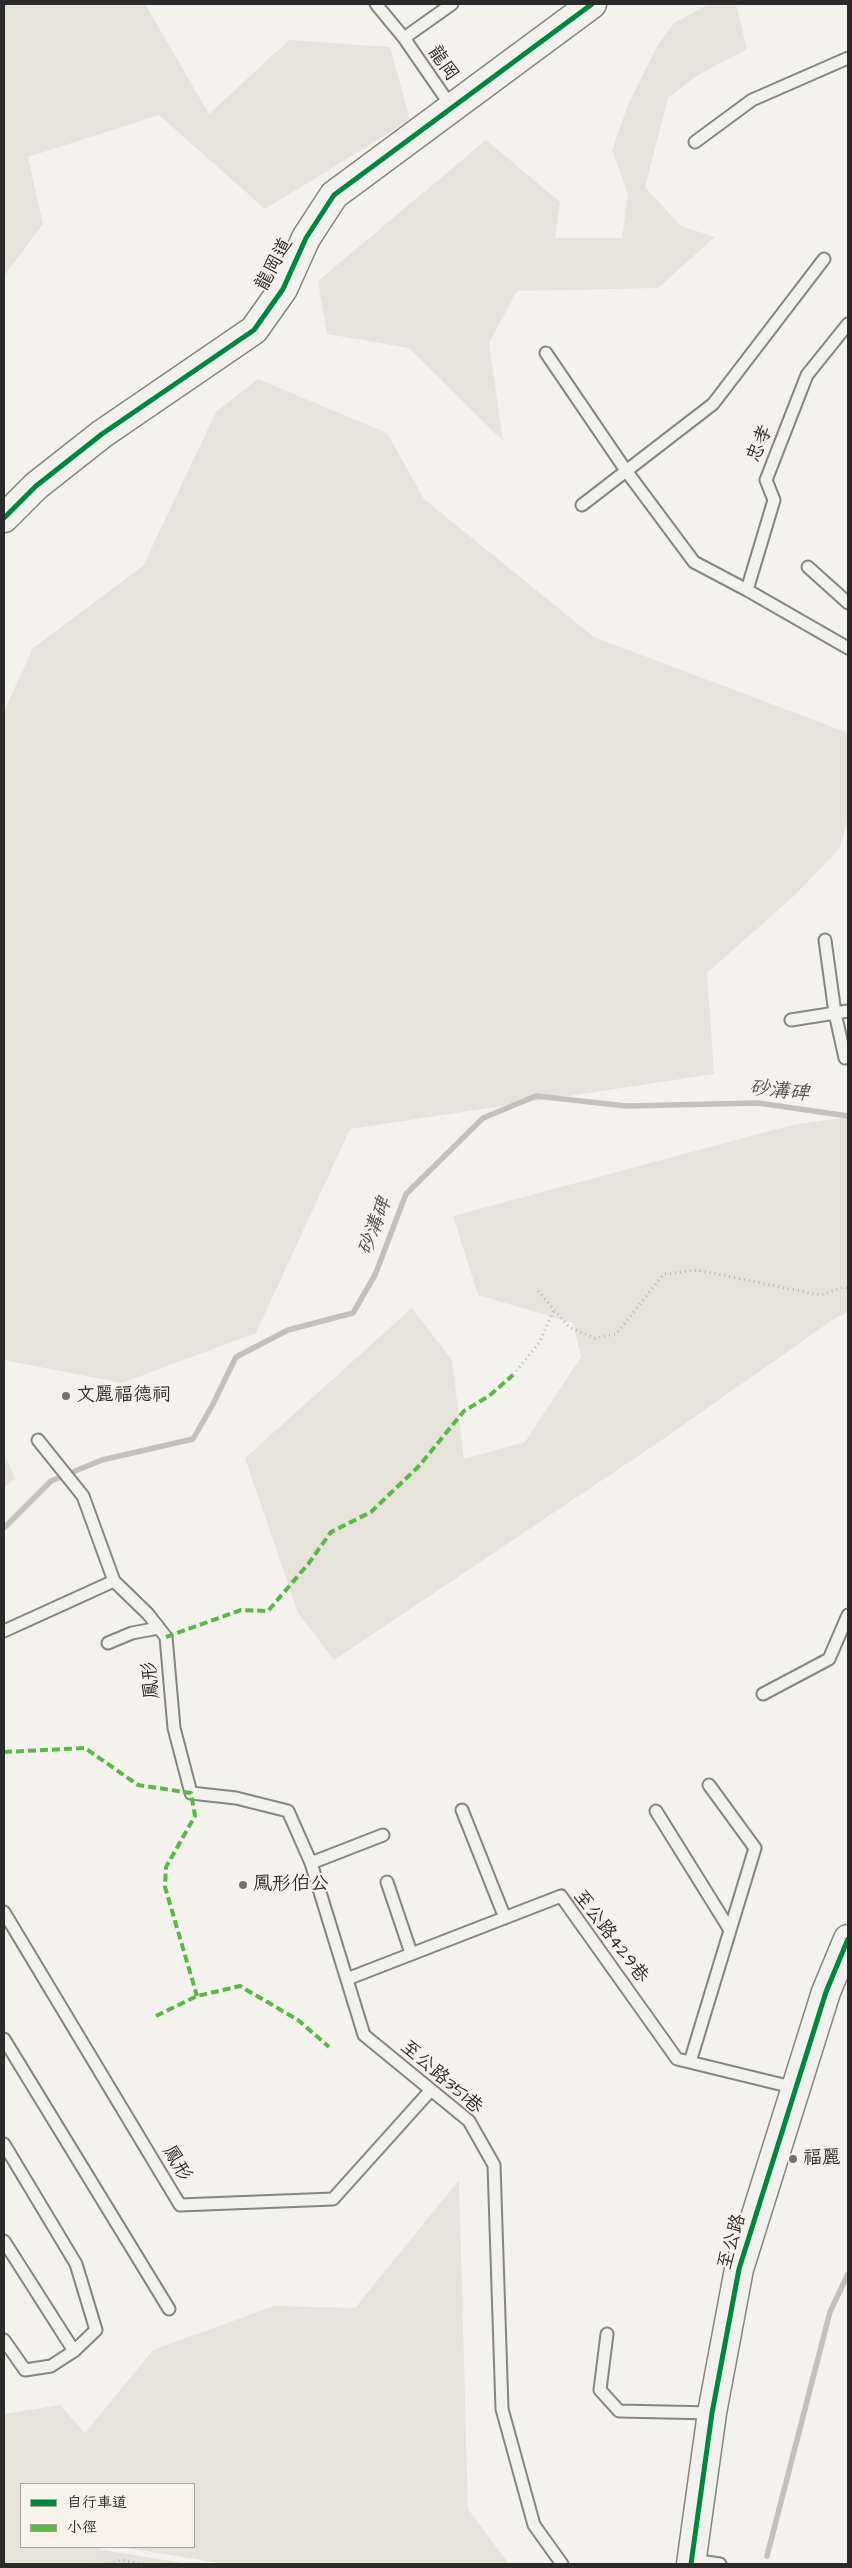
<!DOCTYPE html>
<html>
<head>
<meta charset="utf-8">
<style>
	body { margin:0 }
	#map { position:relative; width:852px; height:2568px; overflow:hidden; background:#f4f2ec; font-family:"Architects Daughter","LXGW WenKai TC",sans-serif }
	canvas { display:block }
	.frame { position:absolute; inset:0; border:5px solid #2b2b2b; pointer-events:none }
	.legend { position:absolute; left:20px; top:2483px; width:175px; height:65px; box-sizing:border-box; background:#f7f3e8; border:1px solid #a5a39c; margin:0; padding:6px 9px; list-style:none; font-size:15px; color:#2b2b2b }
	.legend li { display:flex; align-items:center; gap:10px; height:25px }
	.legend b { width:25px; border:1px solid #a5a39c }
</style>
</head>
<body>
<div id="map">
<canvas width="852" height="2568"></canvas>
<div class="frame"></div>
<ul class="legend">
<li><b style="height:6px;background:#00873e"></b>自行車道</li>
<li><b style="height:6px;background:#58b947"></b>小徑</li>
</ul>
</div>
<script>
const g = document.querySelector('canvas').getContext('2d');
g.lineJoin = 'round';
function fill(path, color) { g.fillStyle = color; g.fill(path, 'evenodd'); }
const poly = rows => new Path2D(rows.map(r => 'M' + r).join(''));
function trace(path, color, width, dash) { g.strokeStyle = color; g.lineWidth = width; g.lineCap = dash ? 'butt' : 'round'; g.setLineDash(dash || []); g.stroke(path); }
function drawText(font, color, halo, rows, align = 'center') {
  g.font = font + ' "Architects Daughter","LXGW WenKai TC",sans-serif'; g.lineWidth = 4; g.setLineDash([]); g.textBaseline = 'middle'; g.strokeStyle = halo; g.fillStyle = color; for (const [text, x, y, turn = 0] of rows) {
    g.save(); g.translate(x, y); g.rotate((+turn || 0) * Math.PI / 180); g.textAlign = isNaN(turn) ? turn : align; if (halo) g.strokeText(text, 0, 0); g.fillText(text, 0, 0); g.restore();
  }
}
const built = poly([
	[91,2548,189,2564,89,2564]
]);
const green = poly([
	[4,4,145,4,209,114,289,40,390,47,410,120,265,209,159,115,28,157,43,224,4,276],
	[709,4,736,4,747,49,696,76,668,98,645,187,681,226,715,237,658,288,517,291,489,343,503,441,409,348,327,334,318,281,486,140,560,202,555,238,622,238,628,194,612,150,628,105,657,46,674,23],
	[258,379,387,433,424,499,594,637,848,733,848,818,840,848,794,896,707,973,714,1074,350,1129,256,1333,122,1383,4,1360,4,711,33,648,143,566,216,412],
	[848,1117,848,1312,834,1319,656,1444,334,1660,298,1613,245,1458,412,1308,452,1360,464,1459,525,1442,581,1357,573,1323,478,1295,453,1216,792,1125],
	[4,1453,15,1478,4,1488],
	[459,2180,468,2509,509,2564,226,2564,121,2547,194,2547,194,2484,21,2484,21,2547,99,2547,93,2564,4,2564,4,2414,60,2405,85,2433,153,2350,274,2306,355,2308]
]);
const stream = poly([
	[4,1528,51,1481,102,1460,193,1439,212,1406,236,1357,288,1330,353,1313,375,1275,406,1194,483,1118,536,1096,626,1106,758,1103,848,1116],
	[767,2556,830,2312,848,2274]
]);
const path = poly([
	[538,1291,569,1327,595,1338,616,1334,664,1274,697,1270,820,1295,844,1287,848,1289],
	[513,1375,539,1343,554,1310],
	[109,2564,121,2560,142,2564]
]);
const service = poly([
	[376,4,404,38,453,109],
	[404,38,452,4],
	[695,142,752,100,848,58],
	[848,324,807,375,766,480,774,500,747,590,848,648],
	[546,353,627,472,694,562,747,590],
	[582,505,713,404,824,259],
	[808,567,848,603],
	[825,940,835,1013,845,1058],
	[791,1020,848,1011],
	[38,1440,83,1496,114,1581,148,1614,166,1637,174,1728,191,1793,236,1798,288,1811,311,1863,364,2035,469,2121,494,2165,502,2409,534,2525,562,2564],
	[4,1631,114,1581],
	[108,1643,132,1633,159,1628],
	[763,1694,829,1659,848,1615],
	[462,1810,505,1918],
	[656,1811,730,1930],
	[311,1863,383,1835],
	[387,1882,411,1953],
	[4,1912,180,2205,333,2199,430,2091],
	[347,1979,561,1896,677,2059,796,2088],
	[4,2039,169,2309],
	[690,2062,755,1848,709,1785],
	[4,2144,76,2264,96,2330,74,2351,51,2366,25,2370,4,2340],
	[4,2241,74,2351],
	[607,2334,600,2390,619,2411,712,2413],
	[692,2560,720,2564]
]);
const tertiary = poly([
	[4,518,36,486,102,434,254,330,283,289,306,238,334,195,592,4],
	[691,2564,712,2413,739,2269,826,1992,848,1939]
]);
const quiet = poly([
	[166,1637,241,1610,268,1611,309,1563,331,1532,371,1512,419,1466,464,1411,489,1396,513,1375],
	[4,1752,85,1748,138,1785,191,1793,195,1816,166,1867,165,1887,197,1996],
	[156,2016,197,1996,240,1986,298,2020,329,2047]
]);
const cycleway = poly([
	[4,518,36,486,102,434,254,330,283,289,306,238,334,195,592,4],
	[691,2564,712,2413,739,2269,826,1992,848,1939]
]);
const markers = [
	[66,1396,5,"#71716f"],
	[243,1885,5,"#71716f"],
	[793,2159,5,"#71716f"]
];
const streetNames = [
	["龍岡",442,64,55],
	["龍岡道",275,265,-62],
	["忠孝",761,444,-68],
	["鳳形",152,1680,-95],
	["至公路429巷",610,1937,53],
	["至公路351巷",441,2078,41],
	["鳳形",176,2164,59],
	["至公路",733,2242,-74]
];
const poiNames = [
	["文麗福德祠",76,1396],
	["鳳形伯公",253,1885],
	["福麗",803,2159]
];
const waterNames = [
	["砂溝碑",779,1092,6],
	["砂溝碑",376,1227,-69]
];
fill(built, '#e5e2db');
fill(green, '#e6e3da');
trace(stream, '#c4c1ba', 5.5);
trace(service, '#858582', 15);
trace(tertiary, '#858582', 31);
trace(path, '#b8b7b5', 3, [1, 4]);
trace(service, '#f2f1ed', 11);
trace(tertiary, '#f2f1ed', 28);
trace(quiet, '#58b947', 4, [8, 4]);
trace(cycleway, '#00873e', 5);
for (const [x, y, r, color] of markers) { const dot = new Path2D(); dot.arc(x, y, r, 0, 2 * Math.PI); g.fillStyle = color; g.fill(dot); trace(dot, '#f7f3e8', 2); }
drawText('19px', '#2b2b2b', '#f7f3e8', streetNames);
drawText('19px', '#2b2b2b', '#f7f3e8', poiNames, 'left');
drawText('italic 20px', '#53524f', '#f7f3e8', waterNames);
</script>
</body>
</html>
